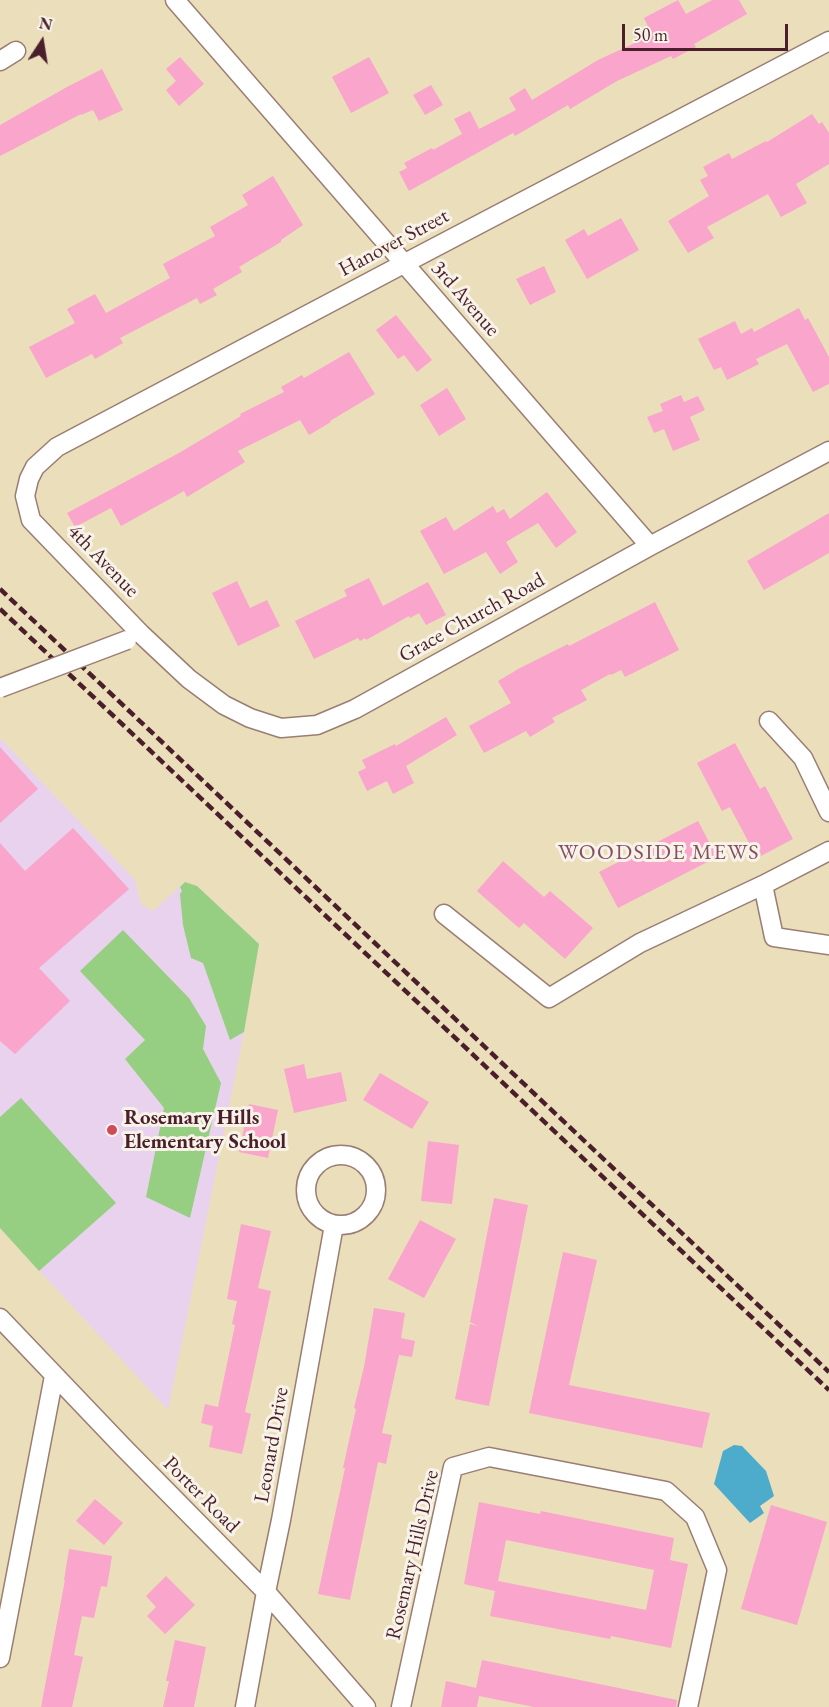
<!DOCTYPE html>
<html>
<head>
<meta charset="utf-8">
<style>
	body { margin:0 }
	#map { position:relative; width:829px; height:1707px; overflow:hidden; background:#ebdebb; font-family:"EB Garamond",serif }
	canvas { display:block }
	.north { position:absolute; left:12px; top:12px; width:60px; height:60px; -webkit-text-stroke:4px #f7f3e8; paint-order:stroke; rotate:12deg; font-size:16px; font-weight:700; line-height:24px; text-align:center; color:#4a1f2b }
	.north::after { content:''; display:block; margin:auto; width:21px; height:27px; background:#4a1f2b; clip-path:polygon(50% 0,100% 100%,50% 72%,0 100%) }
	.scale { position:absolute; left:622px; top:24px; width:166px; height:27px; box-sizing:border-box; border:3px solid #4a1f2b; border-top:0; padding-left:8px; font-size:18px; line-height:21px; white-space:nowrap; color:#4a1f2b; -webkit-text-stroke:4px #f7f3e8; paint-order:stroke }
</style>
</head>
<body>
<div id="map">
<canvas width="829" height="1707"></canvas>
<div class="north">N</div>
<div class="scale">50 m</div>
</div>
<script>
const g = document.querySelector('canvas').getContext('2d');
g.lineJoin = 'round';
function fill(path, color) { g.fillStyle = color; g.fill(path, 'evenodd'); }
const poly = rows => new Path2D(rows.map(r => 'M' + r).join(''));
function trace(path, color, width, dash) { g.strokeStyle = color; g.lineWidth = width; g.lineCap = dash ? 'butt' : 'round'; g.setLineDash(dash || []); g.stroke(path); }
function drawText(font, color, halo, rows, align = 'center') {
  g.font = font + ' "EB Garamond",serif'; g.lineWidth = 6; g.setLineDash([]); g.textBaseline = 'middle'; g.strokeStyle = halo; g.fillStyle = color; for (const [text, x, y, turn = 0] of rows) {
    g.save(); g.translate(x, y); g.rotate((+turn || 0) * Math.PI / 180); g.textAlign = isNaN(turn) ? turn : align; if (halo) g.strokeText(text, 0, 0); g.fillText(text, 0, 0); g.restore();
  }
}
const built = poly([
	[0,738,135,880,141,904,153,911,185,882,197,886,259,944,244,1032,168,1410,0,1228]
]);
const green = poly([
	[185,882,197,886,259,944,244,1032,230,1040,203,963,191,958,183,925,180,894,182,891,180,887],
	[123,930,189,998,206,1026,203,1049,221,1083,190,1218,146,1197,164,1108,125,1059,145,1040,80,971],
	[21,1098,116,1203,39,1271,0,1228,0,1117]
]);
const water = poly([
	[734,1445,742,1446,766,1471,774,1496,760,1506,764,1513,750,1523,714,1484,723,1451]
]);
const building = poly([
	[678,0,686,14,712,0,739,0,747,14,694,44,696,47,673,59,671,56,617,81,570,109,568,105,515,136,513,133,409,191,399,172,407,168,404,163,432,148,433,150,462,134,454,119,470,111,479,129,516,110,509,98,525,88,532,100,598,60,652,35,644,18],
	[180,57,204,84,179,106,166,90,176,81,166,69],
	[369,57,389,93,351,113,332,77],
	[102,69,123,110,99,121,93,110,81,115,81,114,0,156,0,125,67,87],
	[431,85,443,105,425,115,413,95],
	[812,114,819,124,822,122,829,133,829,164,796,184,807,203,781,217,768,194,707,227,714,238,688,253,668,221,709,196,700,180,708,176,703,167,729,153,732,159,766,141,767,142],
	[273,176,303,225,281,240,281,242,239,267,242,272,213,289,217,295,200,304,197,298,120,338,123,343,95,359,92,354,46,378,29,347,75,323,67,309,95,294,106,313,170,278,163,264,215,236,210,227,248,205,242,195],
	[621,218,639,250,587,279,565,240,584,229,588,236],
	[544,266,556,292,530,305,516,279],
	[799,308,805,320,808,318,829,357,829,384,813,392,787,344,756,359,759,364,727,380,721,367,714,370,698,339,735,321,741,334,752,328,754,332],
	[396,315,432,360,417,372,404,355,398,359,376,330],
	[349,352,375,394,330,421,331,422,309,435,300,420,238,451,245,462,187,497,184,491,121,526,111,508,75,527,67,513,179,453,241,416,240,414,284,392,281,387,302,375,304,378],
	[447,388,466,419,439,436,420,405],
	[681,395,684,402,698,396,705,410,690,417,700,440,673,451,664,429,654,433,647,417,663,411,660,404],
	[547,492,577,532,556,548,538,523,506,542,518,562,500,574,486,552,444,574,420,531,446,517,454,531,493,506,497,513,504,509,510,519],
	[829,513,829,553,764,590,747,561],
	[369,578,383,606,428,582,446,615,426,625,419,613,410,618,409,616,366,640,365,638,360,641,358,638,314,659,295,621,347,596,344,590],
	[237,581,250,608,267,600,280,626,238,646,212,593],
	[655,602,679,650,625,677,621,670,611,675,610,674,581,690,587,700,552,718,555,722,530,737,526,731,484,753,469,726,511,703,498,681,520,668,568,644,569,646],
	[446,717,457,735,406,766,414,783,393,794,387,781,367,791,358,772,366,768,362,760,395,744,396,746],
	[735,743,760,789,765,786,793,839,757,858,730,807,722,811,697,763],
	[0,747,38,789,0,823],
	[698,821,717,857,618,908,599,872],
	[73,828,129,889,39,968,70,1001,15,1054,0,1041,0,843,25,871],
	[503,861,544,897,550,891,593,928,565,959,524,923,519,928,477,891],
	[304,1064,307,1079,341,1072,347,1101,294,1113,284,1069],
	[380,1073,429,1102,412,1129,363,1100],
	[249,1104,278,1110,268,1158,239,1152],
	[428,1141,459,1145,452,1204,421,1201],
	[494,1198,528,1205,489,1406,455,1399,470,1324,478,1326,470,1322],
	[420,1220,456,1239,424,1298,388,1279],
	[241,1224,271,1231,258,1288,271,1291,245,1412,251,1414,242,1454,209,1447,213,1426,201,1423,205,1404,218,1407,235,1325,232,1324,237,1301,227,1299],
	[563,1252,597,1260,569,1385,710,1413,702,1448,529,1413],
	[374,1308,405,1313,401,1338,415,1341,412,1357,399,1355,382,1433,392,1435,386,1464,378,1462,350,1600,318,1594,345,1468,343,1468,356,1409,354,1408,364,1367],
	[95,1499,123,1523,104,1545,76,1521],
	[479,1502,540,1514,541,1511,674,1538,670,1560,688,1564,671,1648,611,1636,610,1639,490,1616,495,1591,464,1584],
	[506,1540,654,1570,646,1610,498,1581],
	[771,1505,827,1522,797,1625,741,1609],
	[69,1549,112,1556,107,1587,101,1586,94,1618,82,1616,74,1655,83,1657,72,1707,41,1707,65,1580,64,1580],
	[166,1576,195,1605,165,1634,147,1616,156,1607,146,1596],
	[175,1640,206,1647,194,1707,163,1707,169,1681,166,1681],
	[482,1660,677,1700,676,1707,534,1707,479,1696,477,1707,441,1707,446,1681,476,1688]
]);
const street = poly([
	[175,0,650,546],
	[829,41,428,251,57,447,35,467,29,479,25,496,31,520,141,634,189,679,224,705,250,718,281,728,317,725,355,709,650,546,829,451],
	[0,61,16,51],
	[769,721,803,758,829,812],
	[763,885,774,937,829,945],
	[444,914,549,998,640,943,763,885,829,851],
	'306 1190a35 35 0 1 1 70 0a35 35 0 1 1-70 0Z',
	[0,1318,124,1448,266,1592,366,1707],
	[0,1658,54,1376],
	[245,1707,266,1592,281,1520,334,1225],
	[401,1707,453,1467,489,1457,666,1491,695,1517,717,1570,688,1707]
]);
const rail = poly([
	[0,589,829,1372],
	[0,609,829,1390]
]);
const streetBridge = poly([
	[0,688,127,640]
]);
const markers = [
	[112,1130,6,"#d1495b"]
];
const streetNames = [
	["Hanover Street",394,243,-28],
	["3rd Avenue",465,299,49],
	["4th Avenue",103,561,46],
	["Grace Church Road",472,618,-29],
	["Leonard Drive",272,1445,-80],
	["Porter Road",201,1495,45],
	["Rosemary Hills Drive",413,1555,-77]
];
const poiNames = [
	["Rosemary Hills",124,1118],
	["Elementary School",124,1142]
];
const neighbourhoodNames = [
	["WOODSIDE MEWS",659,853]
];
fill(built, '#e8d2ee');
fill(green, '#97cf82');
fill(water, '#4dabcc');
fill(building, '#f9a5cc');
trace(street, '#9a7e73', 21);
trace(street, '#fff', 18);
trace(rail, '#4a1f2b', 4.5, [9, 4.5]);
trace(streetBridge, '#9a7e73', 21, []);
trace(streetBridge, '#fff', 18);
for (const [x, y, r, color] of markers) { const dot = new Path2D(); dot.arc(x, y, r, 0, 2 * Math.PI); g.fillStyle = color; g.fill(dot); trace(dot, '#f7f3e8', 2); }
drawText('21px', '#4a1f2b', '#f7f3e8', streetNames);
drawText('bold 21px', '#4a1f2b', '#f7f3e8', poiNames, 'left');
g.letterSpacing = '1.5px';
drawText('22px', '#874e63', '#f7f3e8', neighbourhoodNames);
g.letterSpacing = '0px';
</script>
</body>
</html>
